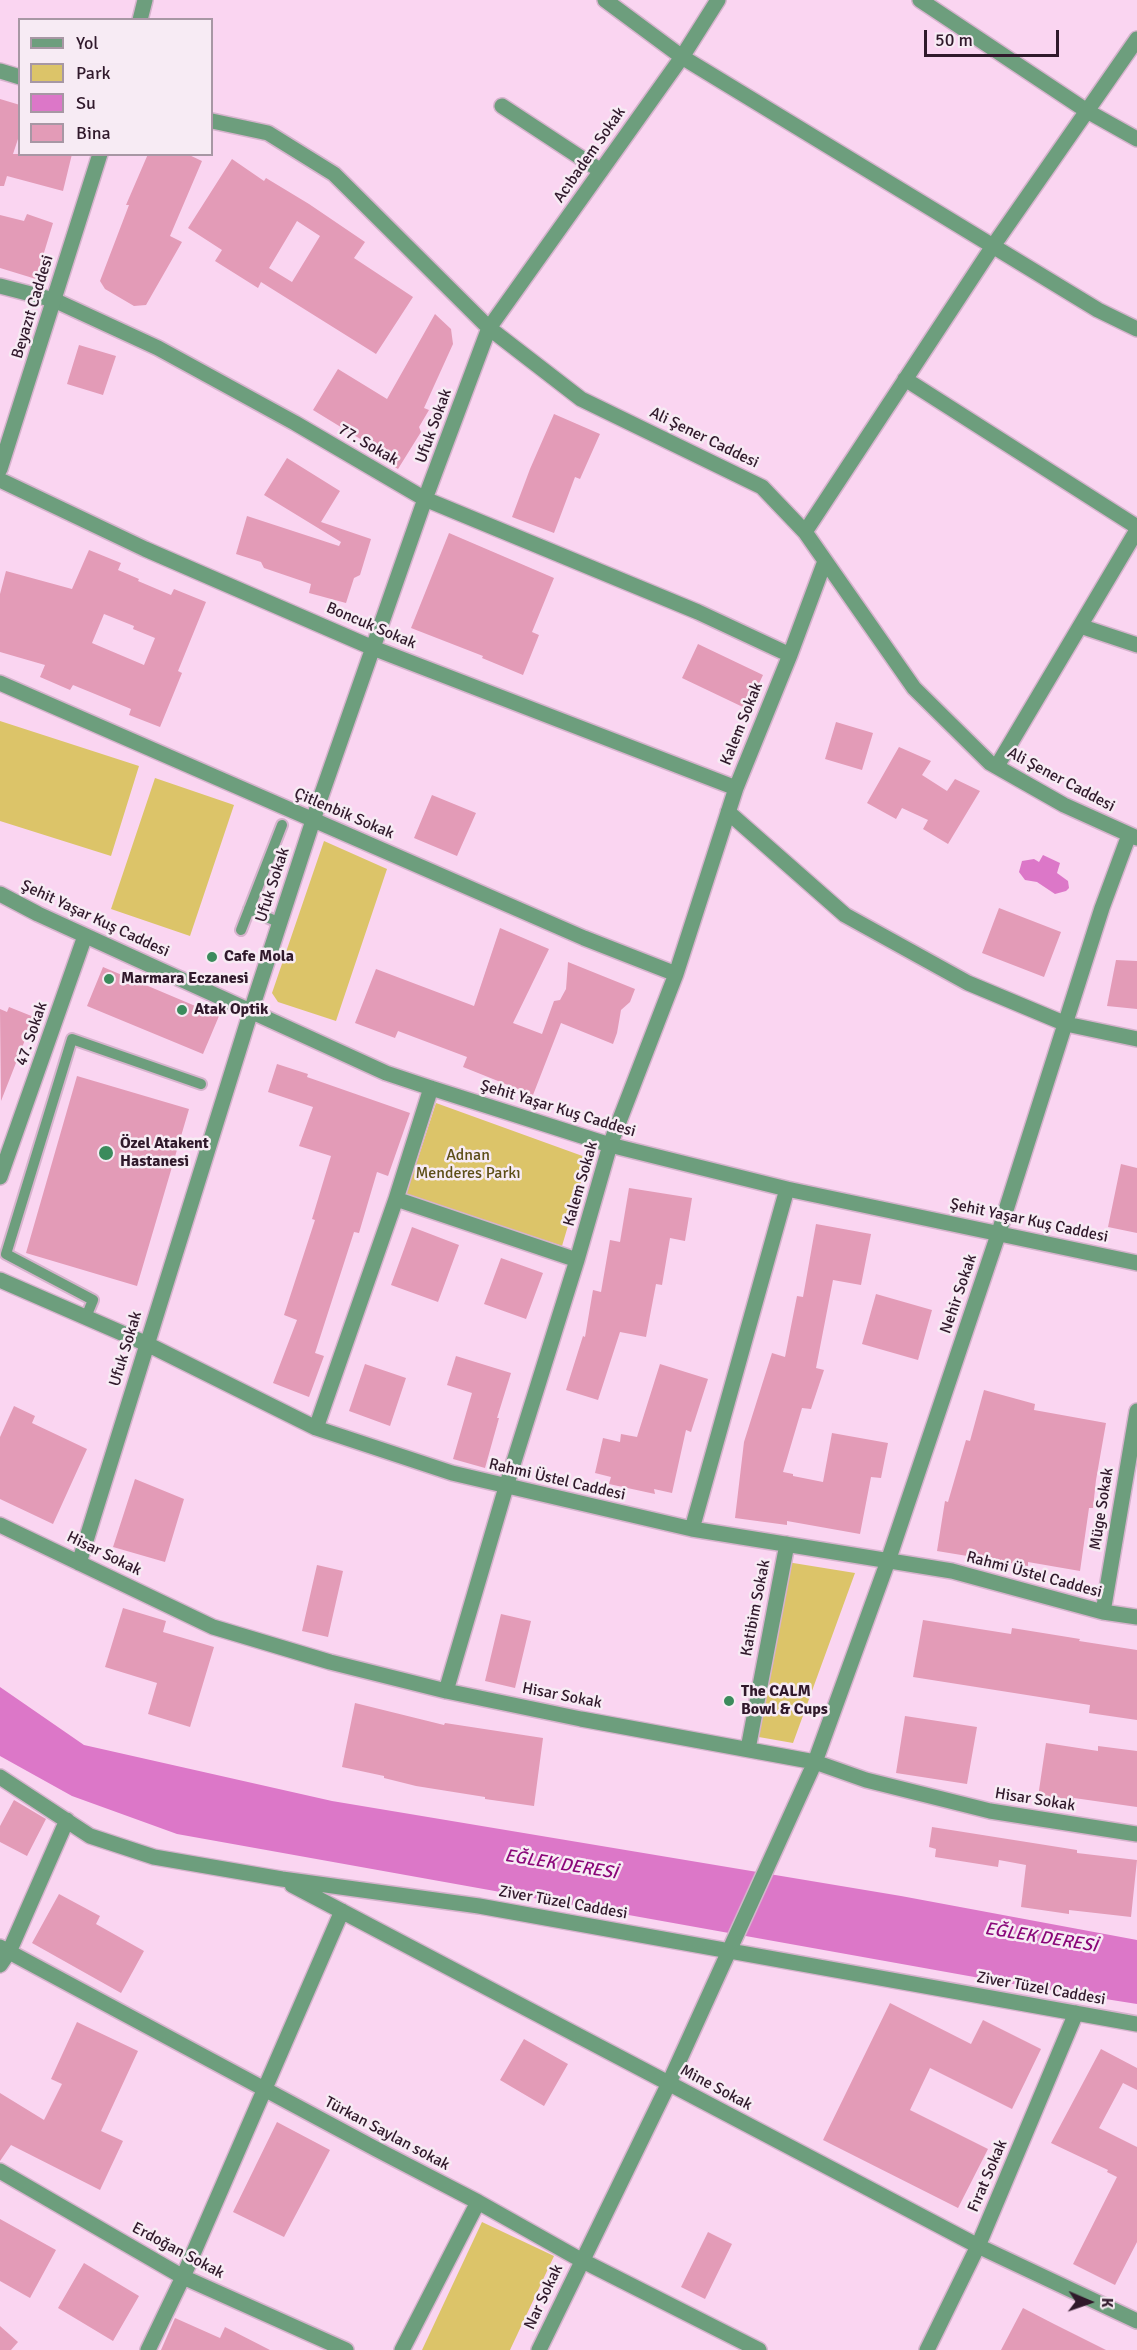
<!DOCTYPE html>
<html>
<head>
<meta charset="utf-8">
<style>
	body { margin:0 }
	#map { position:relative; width:1137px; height:2350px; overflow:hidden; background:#fad5f1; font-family:Signika,sans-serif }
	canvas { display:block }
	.legend { position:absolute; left:18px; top:18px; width:195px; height:138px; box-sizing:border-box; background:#f7ebf4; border:2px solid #a797a4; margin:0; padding:8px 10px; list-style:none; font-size:18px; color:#30192b }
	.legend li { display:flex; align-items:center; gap:12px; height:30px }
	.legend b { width:30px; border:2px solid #a797a4 }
	.north { position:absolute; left:1059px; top:2272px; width:60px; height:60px; -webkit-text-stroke:4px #f7ebf4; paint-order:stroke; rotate:92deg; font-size:16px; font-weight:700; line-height:24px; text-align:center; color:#30192b }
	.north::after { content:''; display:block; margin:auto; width:21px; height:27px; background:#30192b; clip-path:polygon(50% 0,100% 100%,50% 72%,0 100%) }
	.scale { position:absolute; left:924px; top:30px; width:135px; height:27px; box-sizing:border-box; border:3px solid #30192b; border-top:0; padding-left:8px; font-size:18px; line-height:21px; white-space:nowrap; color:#30192b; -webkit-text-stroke:4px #f7ebf4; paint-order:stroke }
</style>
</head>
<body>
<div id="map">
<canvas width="1137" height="2350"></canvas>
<ul class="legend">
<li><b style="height:8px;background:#6d9e7d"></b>Yol</li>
<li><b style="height:16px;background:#dcc469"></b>Park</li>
<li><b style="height:16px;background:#dc77c8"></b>Su</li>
<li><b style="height:16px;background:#e39bb7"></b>Bina</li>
</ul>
<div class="north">K</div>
<div class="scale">50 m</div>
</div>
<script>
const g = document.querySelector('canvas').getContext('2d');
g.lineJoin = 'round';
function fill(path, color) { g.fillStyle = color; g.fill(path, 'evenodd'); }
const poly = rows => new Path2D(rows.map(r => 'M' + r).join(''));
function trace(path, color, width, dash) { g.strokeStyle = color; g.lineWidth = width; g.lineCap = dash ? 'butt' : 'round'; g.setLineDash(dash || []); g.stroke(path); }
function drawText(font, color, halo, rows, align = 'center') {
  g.font = font + ' Signika,sans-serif'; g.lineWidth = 5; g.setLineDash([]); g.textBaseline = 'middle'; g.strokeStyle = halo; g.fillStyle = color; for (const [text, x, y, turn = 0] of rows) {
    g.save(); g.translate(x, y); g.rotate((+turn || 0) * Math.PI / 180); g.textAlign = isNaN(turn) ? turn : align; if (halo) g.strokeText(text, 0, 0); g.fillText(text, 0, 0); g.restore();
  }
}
const green = poly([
	[0,721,139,766,111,856,0,821],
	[155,778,234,805,190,936,111,909],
	[324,841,387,869,336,1021,278,1002,272,993],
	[436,1103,588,1158,562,1246,406,1195],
	[787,1562,855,1573,793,1743,753,1736],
	[482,2222,554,2256,510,2350,422,2350]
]);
const water = poly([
	[1043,855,1060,863,1057,873,1068,881,1069,888,1066,891,1055,894,1037,882,1025,880,1019,872,1022,861,1034,859,1039,862],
	[0,1687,84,1745,332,1801,901,1896,1137,1940,1137,2004,1030,1987,177,1834,72,1796,0,1756]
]);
const building = poly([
	[0,99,20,105,20,133,13,154,72,154,63,191,7,176,4,186,0,186],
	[148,154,187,154,202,161,170,236,182,242,146,305,134,306,105,289,100,281,129,205,126,205],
	[232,159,264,181,266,178,309,204,365,242,354,258,413,297,376,354,261,282,258,288,215,261,222,250,188,228],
	[297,221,320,236,292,282,269,268],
	[27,214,53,223,36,279,0,268,0,215,24,221],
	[435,314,451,329,453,344,424,408,429,410,419,427,421,432,398,469,359,445,362,440,313,410,338,369,387,399],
	[79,345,116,356,103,395,67,384],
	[554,414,600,434,580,479,575,477,554,533,512,517,530,469],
	[287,458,340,491,321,522,371,539,360,575,354,578,346,603,309,593,311,584,264,568,261,562,236,554,247,516,339,546,341,542,264,495],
	[449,533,554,578,532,632,539,635,523,675,482,658,483,656,411,628],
	[89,550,121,563,118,570,139,579,138,581,171,595,174,589,206,602,178,671,182,673,160,727,129,715,131,709,95,694,73,685,70,690,40,677,45,665,0,652,0,594,6,571,72,589],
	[104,614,134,626,133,629,155,638,144,665,92,643],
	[698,644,763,675,747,709,682,678],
	[836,722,873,733,862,770,825,759],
	[899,747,931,761,922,775,947,791,955,779,980,791,948,844,923,829,928,820,902,808,896,819,867,803],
	[432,795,476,813,457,856,414,838],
	[999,908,1061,932,1044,977,982,953],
	[500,928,549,949,513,1023,542,1034,554,1001,560,1000,566,989,568,962,635,989,630,1002,621,1010,617,1033,613,1044,561,1023,533,1095,463,1067,467,1057,398,1031,395,1038,355,1023,376,969,474,1006],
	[1116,960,1137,961,1137,1009,1107,1006],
	[103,967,219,1016,203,1054,87,1006],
	[9,1007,34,1017,1,1101,0,1009,7,1012],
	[277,1064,308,1074,307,1077,410,1113,388,1176,377,1172,359,1233,354,1232,315,1353,324,1356,309,1397,273,1383,297,1320,284,1315,315,1220,312,1219,331,1156,299,1146,313,1107,268,1092],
	[77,1076,189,1109,137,1286,26,1253],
	[1121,1164,1137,1168,1137,1233,1108,1227],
	[629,1188,692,1198,685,1241,670,1238,662,1285,656,1284,646,1337,620,1332,598,1400,566,1390,583,1336,585,1337,593,1290,601,1292,610,1240,620,1242],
	[816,1224,871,1234,861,1285,833,1280,816,1368,824,1370,811,1409,802,1408,783,1472,793,1474,793,1476,823,1482,832,1433,888,1443,881,1478,871,1477,860,1534,787,1521,787,1525,735,1518,744,1442,772,1353,785,1357,797,1296,803,1297],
	[412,1227,459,1245,438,1302,391,1285],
	[501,1258,543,1273,526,1319,484,1304],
	[876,1294,932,1310,918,1360,862,1344],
	[456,1356,511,1373,497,1418,499,1418,485,1468,453,1459,472,1393,447,1385],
	[365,1364,406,1378,390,1426,349,1411],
	[660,1364,708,1379,691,1432,686,1430,672,1493,654,1489,655,1494,609,1484,611,1477,595,1473,603,1438,620,1442,621,1434,637,1437],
	[984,1390,1035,1404,1034,1410,1106,1423,1096,1480,1093,1508,1089,1508,1080,1571,1028,1562,1028,1566,937,1551,945,1501,948,1502,966,1440,970,1441],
	[14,1406,35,1416,32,1423,87,1449,53,1524,0,1499,0,1437],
	[135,1479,184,1499,165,1562,113,1547],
	[317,1565,343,1571,328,1637,302,1631],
	[123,1608,166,1621,163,1632,214,1647,190,1727,148,1714,157,1683,105,1667],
	[501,1614,531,1621,515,1688,485,1681],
	[923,1620,1011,1634,1012,1628,1080,1639,1079,1641,1137,1650,1137,1720,1089,1713,1090,1705,913,1677],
	[355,1703,444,1725,445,1723,543,1738,534,1806,485,1799,485,1797,416,1786,384,1778,384,1776,342,1767],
	[905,1716,977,1727,967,1784,896,1773],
	[1046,1743,1098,1751,1098,1746,1137,1751,1137,1807,1074,1798,1074,1803,1038,1797],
	[14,1800,46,1819,27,1856,0,1842,0,1826],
	[932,1827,1077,1850,1077,1853,1137,1860,1131,1917,1069,1910,1069,1914,1021,1907,1026,1865,999,1860,998,1867,935,1857,936,1849,929,1847],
	[59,1894,100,1916,96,1924,144,1951,121,1993,32,1943],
	[890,2003,971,2044,983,2020,1041,2049,1012,2109,930,2068,910,2110,988,2149,958,2208,823,2140],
	[77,2022,138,2051,101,2131,123,2141,100,2190,11,2145,0,2161,0,2093,44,2120,62,2084,51,2079],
	[524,2039,568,2064,544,2106,500,2080],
	[1101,2049,1137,2068,1137,2090,1123,2083,1099,2128,1137,2147,1137,2242,1115,2285,1073,2264,1117,2177,1107,2172,1108,2170,1051,2143],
	[277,2122,330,2150,284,2237,233,2212],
	[0,2219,56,2250,30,2298,0,2281],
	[708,2232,732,2244,705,2299,681,2287],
	[84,2263,139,2296,113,2341,58,2308],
	[1023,2308,1054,2324,1106,2350,1001,2350],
	[175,2318,220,2338,225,2327,270,2350,161,2350],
	[0,2326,18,2342,11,2350,0,2350]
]);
const service = poly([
	[249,909,280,923],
	[241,930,282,825],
	[86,1317,93,1300,6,1254,72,1039,201,1084]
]);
const minor = poly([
	[605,0,682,57,1098,310,1137,329],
	[920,0,1087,111,1137,139],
	[0,71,20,77],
	[502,106,601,171],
	[212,121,268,133,334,174,489,328,581,399,762,487,805,532,914,688,990,763,1064,805,1137,838],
	[0,286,54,300,158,348,295,423,425,499,698,612,790,655],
	[905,379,1137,527],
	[0,480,145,549,373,648,736,788],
	[805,532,993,246,1137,39],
	[1080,626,1137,645],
	[0,683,584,938,676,974],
	[997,766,1137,530],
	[728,812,845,915,968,983,1066,1024,1137,1039],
	[0,894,38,914,386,1073,431,1088,610,1145,787,1189,1137,1263],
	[0,1177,85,936],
	[396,1199,577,1260],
	[0,1280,147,1344,316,1428,452,1473,692,1529,952,1571,1103,1612,1137,1617],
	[316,1428,396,1199,431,1088],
	[0,1525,213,1627,330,1662,446,1691,581,1719,815,1762,866,1780,990,1811,1137,1834],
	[692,1529,787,1189],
	[79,1563,251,1011,319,802,425,499,489,328,682,57,718,0],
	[1103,1612,1137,1411],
	[446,1691,506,1487,577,1260,610,1145,676,974,736,788,790,655,825,561],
	[748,1749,787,1544],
	[0,1777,90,1836,154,1857,282,1879,479,1906,1137,2024],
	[292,1885,978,2246,1137,2321],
	[0,1947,376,2149,478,2202,581,2260,759,2350],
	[0,1965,9,1952,67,1820],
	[0,2171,183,2277,346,2350],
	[148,2350,183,2277,342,1911],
	[402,2350,478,2202],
	[539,2350,669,2083,815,1762,888,1561,999,1232,1102,908,1129,835],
	[927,2350,978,2246,1076,2013]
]);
const tertiary = poly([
	[140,20,145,0],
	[0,469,100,154]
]);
const markers = [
	[212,957,6,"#3b8b5c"],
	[109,979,6,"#3b8b5c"],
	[182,1010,6,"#3b8b5c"],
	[106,1153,8,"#3b8b5c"],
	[729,1701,6,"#3b8b5c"]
];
const streetNames = [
	["Acıbadem Sokak",590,155,-55],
	["Beyazıt Caddesi",33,307,-73],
	["Ufuk Sokak",434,426,-70],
	["Ali Şener Caddesi",704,438,26],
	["77. Sokak",368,445,30],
	["Boncuk Sokak",371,626,23],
	["Kalem Sokak",742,724,-68],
	["Ali Şener Caddesi",1061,780,28],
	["Çitlenbik Sokak",344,814,23],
	["Ufuk Sokak",273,885,-72],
	["Şehit Yaşar Kuş Caddesi",95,919,25],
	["47. Sokak",32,1034,-71],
	["Şehit Yaşar Kuş Caddesi",558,1109,17],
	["Kalem Sokak",581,1184,-74],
	["Şehit Yaşar Kuş Caddesi",1029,1221,12],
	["Nehir Sokak",959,1294,-71],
	["Ufuk Sokak",126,1349,-73],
	["Rahmi Üstel Caddesi",557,1480,13],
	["Müge Sokak",1102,1509,-81],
	["Hisar Sokak",104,1554,26],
	["Rahmi Üstel Caddesi",1034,1575,15],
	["Katibim Sokak",756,1608,-79],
	["Hisar Sokak",562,1696,11],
	["Hisar Sokak",1035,1800,9],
	["Ziver Tüzel Caddesi",563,1903,10],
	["Ziver Tüzel Caddesi",1041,1989,10],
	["Mine Sokak",716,2088,28],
	["Türkan Saylan sokak",387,2134,28],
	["Fırat Sokak",988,2176,-67],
	["Erdoğan Sokak",178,2251,28],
	["Nar Sokak",544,2297,-65]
];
const poiNames = [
	["Cafe Mola",224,957],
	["Marmara Eczanesi",121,979],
	["Atak Optik",194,1010],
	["Özel Atakent",120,1144],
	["Hastanesi",120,1162],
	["The CALM",741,1692],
	["Bowl & Cups",741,1710]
];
const parkNames = [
	["Adnan",468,1156],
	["Menderes Parkı",468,1174]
];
const waterNames = [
	["EĞLEK DERESİ",561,1865,9],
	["EĞLEK DERESİ",1041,1938,9]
];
fill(green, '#dcc469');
fill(water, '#dc77c8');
fill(building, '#e39bb7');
trace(service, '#d6b3cd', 14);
trace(minor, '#d6b3cd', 18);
trace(tertiary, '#d6b3cd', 18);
trace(service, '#6d9e7d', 10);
trace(minor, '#6d9e7d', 15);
trace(tertiary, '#6d9e7d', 15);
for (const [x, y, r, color] of markers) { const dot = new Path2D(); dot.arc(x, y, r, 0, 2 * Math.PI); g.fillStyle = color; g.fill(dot); trace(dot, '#f7ebf4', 2); }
drawText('16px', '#30192b', '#f7ebf4', streetNames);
drawText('bold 16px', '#30192b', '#f7ebf4', poiNames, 'left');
drawText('16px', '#5c4e16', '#f7ebf4', parkNames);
drawText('italic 18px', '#8a0779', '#f7ebf4', waterNames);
</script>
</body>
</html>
